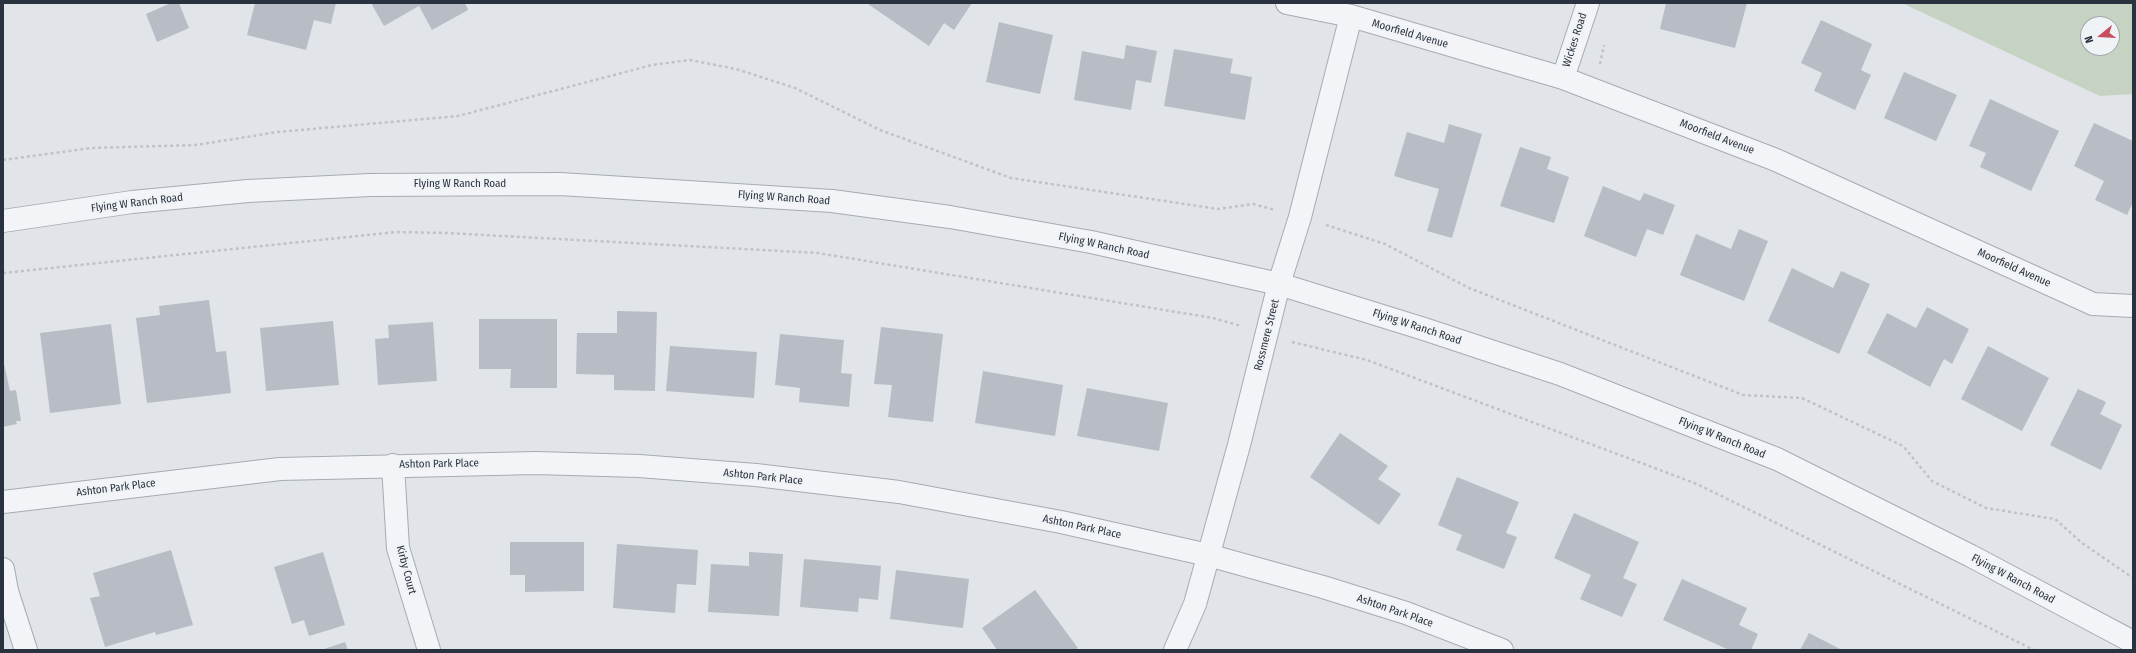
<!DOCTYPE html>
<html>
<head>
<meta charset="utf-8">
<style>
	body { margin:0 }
	#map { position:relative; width:2136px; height:653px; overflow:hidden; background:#e1e4e8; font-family:"Fira Sans Condensed",sans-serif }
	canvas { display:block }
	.frame { position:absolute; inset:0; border:4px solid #2a323f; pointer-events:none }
	.north { position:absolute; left:2080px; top:16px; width:40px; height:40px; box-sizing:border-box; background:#f0f3f6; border:1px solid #a1a6ad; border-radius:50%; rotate:252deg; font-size:11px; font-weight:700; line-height:16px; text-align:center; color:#2a323f }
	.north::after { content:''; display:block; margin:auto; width:14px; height:18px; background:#c54e60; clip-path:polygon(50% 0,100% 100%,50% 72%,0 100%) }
</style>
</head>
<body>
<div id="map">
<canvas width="2136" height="653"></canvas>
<div class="frame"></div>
<div class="north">N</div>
</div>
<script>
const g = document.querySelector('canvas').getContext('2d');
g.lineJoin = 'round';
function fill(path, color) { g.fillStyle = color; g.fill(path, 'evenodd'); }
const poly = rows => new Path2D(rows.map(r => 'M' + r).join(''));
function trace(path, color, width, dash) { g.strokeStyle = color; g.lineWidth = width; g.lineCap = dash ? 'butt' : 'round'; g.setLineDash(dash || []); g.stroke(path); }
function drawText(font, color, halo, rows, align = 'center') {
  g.font = font + ' "Fira Sans Condensed",sans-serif'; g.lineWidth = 4; g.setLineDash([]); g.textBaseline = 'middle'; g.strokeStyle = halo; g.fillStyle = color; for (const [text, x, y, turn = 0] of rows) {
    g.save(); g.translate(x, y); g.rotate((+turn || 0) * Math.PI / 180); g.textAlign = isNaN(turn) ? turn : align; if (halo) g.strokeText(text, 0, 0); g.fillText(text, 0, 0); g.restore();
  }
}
const green = poly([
	[1902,3,2133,3,2133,94,2100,96],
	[2088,24,2112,24,2112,48,2088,48]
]);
const building = poly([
	[171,3,179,3,189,28,157,42,146,14],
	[255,3,336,3,331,24,314,20,306,50,247,35],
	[371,3,465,3,468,10,432,30,419,6,384,26],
	[869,3,972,3,954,30,944,23,929,46,868,4],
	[1666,3,1747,3,1735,48,1660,29],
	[1821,20,1872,44,1861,70,1871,75,1855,110,1814,91,1822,73,1801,63],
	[999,22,1053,35,1040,94,986,82],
	[1126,45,1157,51,1151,83,1136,80,1131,110,1074,100,1082,51,1124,59],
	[1174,49,1233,59,1230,73,1252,77,1245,120,1164,106],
	[1904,72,1957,95,1936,141,1884,118],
	[1990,99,2059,131,2031,191,1980,167,1986,153,1969,146],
	[2094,123,2133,141,2133,202,2127,215,2095,200,2104,181,2074,166],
	[1449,124,1482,134,1452,238,1427,231,1439,189,1394,176,1407,132,1444,143],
	[1520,147,1551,157,1547,169,1569,177,1554,223,1500,206],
	[1603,186,1640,201,1644,193,1675,205,1663,235,1647,229,1636,257,1584,236],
	[1739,229,1768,241,1744,301,1680,275,1696,234,1731,249],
	[1792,268,1833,288,1841,271,1870,284,1839,354,1768,321],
	[209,300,216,352,226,351,231,393,147,403,136,318,160,315,159,306],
	[1927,307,1969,329,1952,364,1944,359,1930,387,1867,353,1887,313,1916,328],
	[617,311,657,312,655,391,614,390,614,375,576,374,577,333,617,333],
	[479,319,557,319,557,388,510,388,511,369,479,369],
	[333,321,339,385,266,391,260,328],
	[433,322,437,381,378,385,375,339,389,338,388,325],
	[111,324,121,404,50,413,40,333],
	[881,327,943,334,933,422,888,417,892,385,874,384],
	[780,334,844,340,841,373,852,374,849,407,799,402,800,388,775,385],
	[670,346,757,352,754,398,666,391],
	[1988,346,2049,378,2022,431,1961,399],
	[3,359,10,391,16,390,21,421,16,421,17,424,3,427],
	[983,371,1063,385,1055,436,975,423],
	[1087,388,1168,403,1159,451,1077,436],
	[2078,389,2106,402,2100,414,2122,425,2101,470,2050,445],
	[1340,433,1388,466,1378,479,1401,494,1379,525,1310,477],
	[1457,477,1519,502,1506,533,1517,537,1504,569,1456,550,1462,535,1438,525],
	[1574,513,1639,542,1623,578,1637,584,1622,617,1580,599,1591,575,1554,558],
	[510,542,584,542,584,591,525,592,525,575,510,575],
	[617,544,698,550,696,585,677,584,675,613,613,608],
	[171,550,193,625,156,635,155,632,105,647,90,598,100,596,93,573],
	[323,552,345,625,309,636,304,620,292,624,274,567],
	[749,552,783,554,779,616,708,612,711,564,749,566],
	[804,559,881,566,878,600,859,598,858,612,800,607],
	[896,570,969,579,963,628,890,619],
	[1682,579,1747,608,1739,625,1758,634,1751,650,1729,650,1663,620],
	[1035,590,1078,648,1075,650,997,650,982,628],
	[1809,633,1842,650,1800,650],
	[345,642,348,650,321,650]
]);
const path = poly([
	[1600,64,1604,45],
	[3,160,91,148,196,145,278,132,458,116,652,65,690,60,736,69,795,88,880,130,1011,178,1218,209,1253,204,1275,210],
	[1326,225,1385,244,1469,288,1743,395,1802,398,1903,446,1932,481,1986,508,2055,519,2082,543,2133,578],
	[3,273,396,232,447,233,818,253,1213,318,1241,326],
	[1292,342,1367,360,1697,484,2034,650]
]);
const minor = poly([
	[1287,3,1351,16,1563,78,1776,160,2093,304,2133,306],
	[1563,78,1588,3],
	[3,221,132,202,248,191,370,185,560,184,832,201,950,217,1091,242,1279,284,1424,329,1560,374,1777,459,1971,556,2133,642],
	[393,465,398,548,429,650],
	[3,502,280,469,536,463,639,466,756,475,899,492,1061,522,1208,555,1323,587,1406,613,1502,650],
	[3,569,7,591,26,650],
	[1175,650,1195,604,1239,445,1279,284,1300,217,1351,16]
]);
const streetNames = [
	["Moorfield Avenue",1410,34,16],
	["Wickes Road",1575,40,-72],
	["Moorfield Avenue",1717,137,21],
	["Flying W Ranch Road",460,184],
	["Flying W Ranch Road",784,198,4],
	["Flying W Ranch Road",137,203,-7],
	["Flying W Ranch Road",1104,246,12],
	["Moorfield Avenue",2014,268,24],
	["Flying W Ranch Road",1417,327,18],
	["Rossmere Street",1267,335,-76],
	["Flying W Ranch Road",1722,438,22],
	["Ashton Park Place",439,464,-1],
	["Ashton Park Place",763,477,6],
	["Ashton Park Place",116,488,-7],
	["Ashton Park Place",1082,527,12],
	["Kirby Court",406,570,75],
	["Flying W Ranch Road",2013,579,28],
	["Ashton Park Place",1395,611,19]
];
fill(green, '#c6d2c2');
fill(building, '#b8bdc5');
trace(minor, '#a6abb2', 24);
trace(path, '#bfc2c7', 2.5, [3, 3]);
trace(minor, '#f3f4f7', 22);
drawText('11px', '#2a323f', '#f0f3f6', streetNames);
</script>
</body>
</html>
